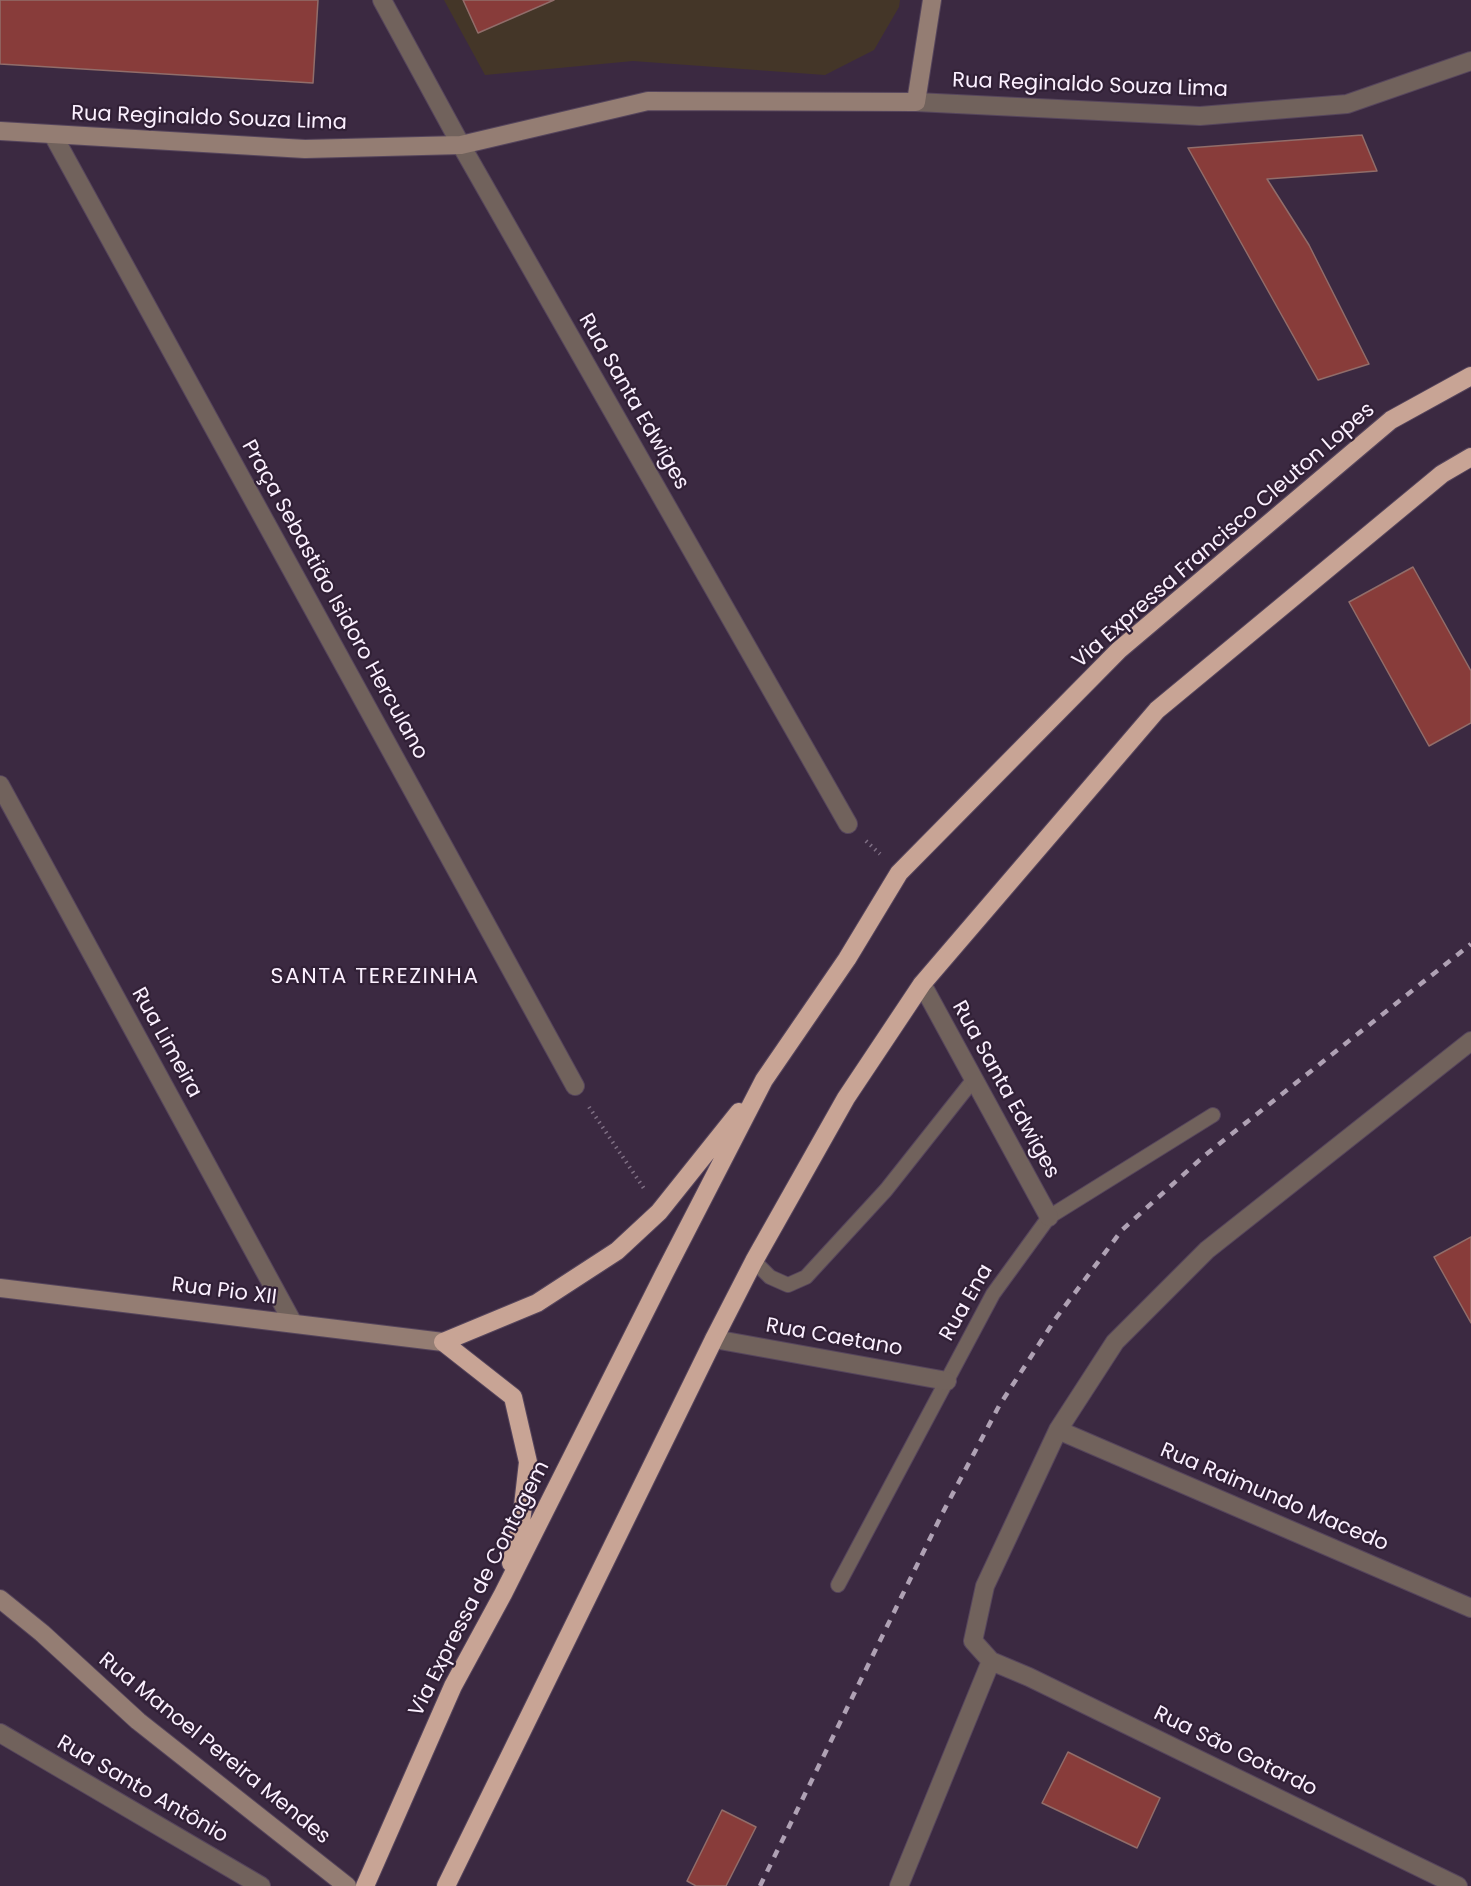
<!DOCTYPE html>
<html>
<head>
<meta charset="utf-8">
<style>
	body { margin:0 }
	canvas { display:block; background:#3b2941 }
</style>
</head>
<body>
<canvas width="1471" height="1886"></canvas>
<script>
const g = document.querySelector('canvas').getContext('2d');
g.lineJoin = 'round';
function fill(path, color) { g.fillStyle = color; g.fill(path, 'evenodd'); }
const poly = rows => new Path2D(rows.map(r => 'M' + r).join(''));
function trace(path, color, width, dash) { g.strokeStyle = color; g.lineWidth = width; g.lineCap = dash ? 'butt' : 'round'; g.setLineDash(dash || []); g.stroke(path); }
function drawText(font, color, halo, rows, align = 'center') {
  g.font = font + ' Poppins,sans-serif'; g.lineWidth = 4.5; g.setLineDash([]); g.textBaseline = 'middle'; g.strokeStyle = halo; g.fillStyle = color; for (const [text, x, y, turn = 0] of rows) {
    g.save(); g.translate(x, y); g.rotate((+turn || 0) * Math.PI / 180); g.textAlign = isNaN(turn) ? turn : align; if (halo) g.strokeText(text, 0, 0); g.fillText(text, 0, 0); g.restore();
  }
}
const industrial = poly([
	[444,0,900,0,899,7,874,50,825,75,633,61,485,75]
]);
const building = poly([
	[0,0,318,0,313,83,0,64,0,0],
	[463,0,554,0,478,33,463,0],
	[1362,135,1377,171,1267,179,1309,245,1369,364,1318,380,1188,148,1362,135],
	[1413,567,1471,671,1471,723,1429,746,1349,602,1413,567],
	[1471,1237,1471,1323,1434,1257,1471,1237],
	[1068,1752,1160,1798,1137,1848,1042,1803,1068,1752],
	[722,1810,756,1827,726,1886,696,1886,687,1881,722,1810]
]);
const path = poly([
	[866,841,880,854],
	[589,1107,645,1190]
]);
const lane = poly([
	[754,1261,770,1277,788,1285,806,1277,886,1190,974,1079],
	[838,1585,993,1294,1049,1217,1213,1115]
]);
const street = poly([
	[382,0,461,145,848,824],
	[916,102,1200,116,1347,104,1471,61],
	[53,135,575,1086],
	[0,785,293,1323],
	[922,984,1049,1217],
	[714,1339,947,1381],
	[1058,1430,1471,1608],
	[0,1733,261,1886],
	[899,1886,991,1661],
	[1458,1886,1029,1677,991,1661,973,1641,985,1586,1058,1430,1115,1342,1207,1250,1471,1041]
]);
const secondary = poly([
	[0,131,305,149,461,145,648,101,916,102,932,0],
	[0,1288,443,1342],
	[0,1599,42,1633,138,1721,347,1886]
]);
const highway = poly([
	[511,1563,521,1523,528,1462,513,1397,443,1342,537,1303,617,1251,659,1212,739,1112],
	[365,1886,453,1686,503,1594,664,1274,764,1080,847,959,899,873,1119,650,1391,420,1471,376],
	[446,1886,714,1339,754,1261,846,1098,922,984,1157,710,1442,474,1471,457]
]);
const rail = poly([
	[760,1886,942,1514,999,1406,1056,1318,1122,1230,1204,1156,1471,944]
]);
const streetNames = [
	["Rua Reginaldo Souza Lima",1090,86,2],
	["Rua Reginaldo Souza Lima",209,119,2],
	["Rua Santa Edwiges",633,402,60],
	["Via Expressa Francisco Cleuton Lopes",1224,536,-41],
	["Praça Sebastião Isidoro Herculano",334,600,61],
	["Rua Limeira",166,1043,61],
	["Rua Santa Edwiges",1005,1090,61],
	["Rua Pio XII",224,1292,7],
	["Rua Ena",967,1303,-60],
	["Rua Caetano",834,1338,10],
	["Rua Raimundo Macedo",1274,1498,23],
	["Via Expressa de Contagem",480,1589,-63],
	["Rua Manoel Pereira Mendes",214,1749,39],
	["Rua São Gotardo",1235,1752,26],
	["Rua Santo Antônio",142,1790,30]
];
const neighbourhoodNames = [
	["SANTA TEREZINHA",375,977]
];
fill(industrial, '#443628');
fill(building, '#883c3a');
trace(building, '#916d6a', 1.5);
trace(lane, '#56455c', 16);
trace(street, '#56455c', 20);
trace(secondary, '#56455c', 20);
trace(highway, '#56455c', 20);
trace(path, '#7f6f84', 4, [1.5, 4.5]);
trace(lane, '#71625c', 14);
trace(street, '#71625c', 18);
trace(secondary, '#947d73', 18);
trace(highway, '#c8a495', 18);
trace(rail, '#afa1b4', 4.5, [8, 8]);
drawText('21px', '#fbf0ff', '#312036', streetNames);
g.letterSpacing = '1.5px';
drawText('22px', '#fbf0ff', '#312036', neighbourhoodNames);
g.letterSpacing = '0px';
</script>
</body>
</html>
